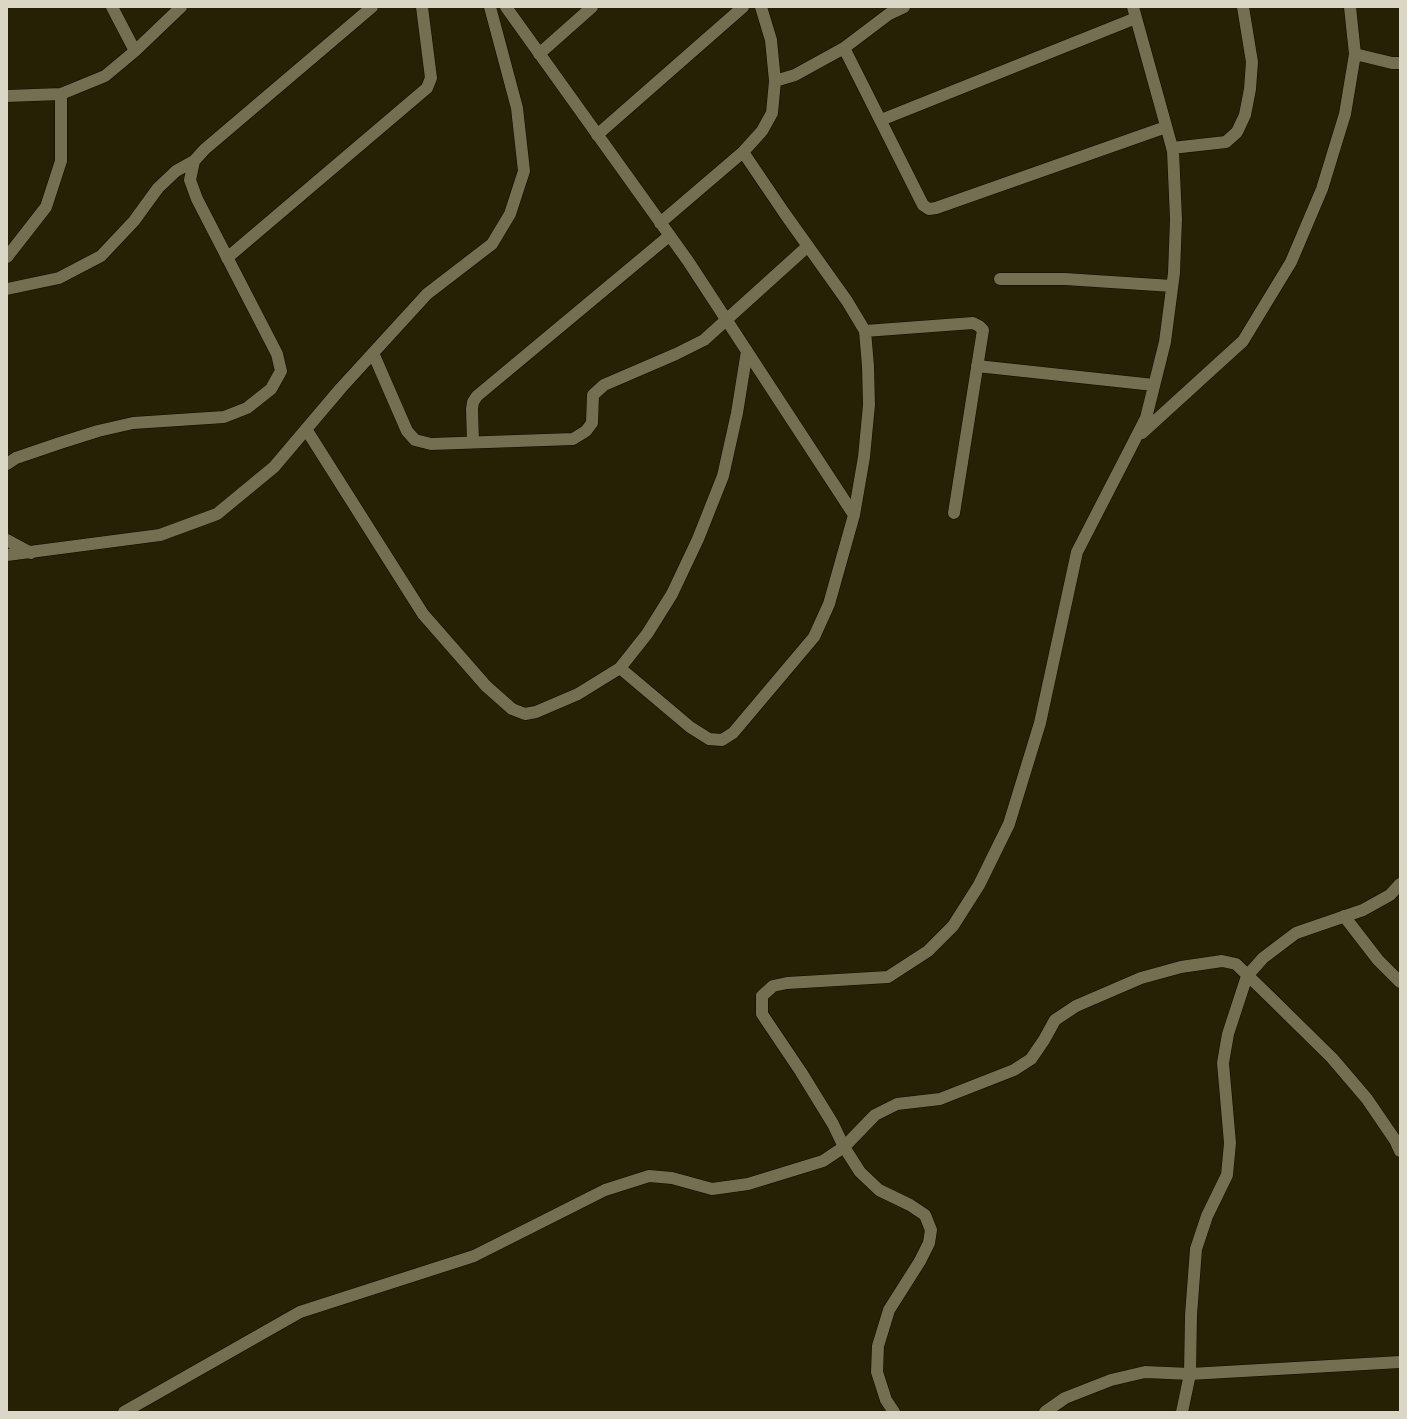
<!DOCTYPE html>
<html>
<head>
<meta charset="utf-8">
<style>
	body { margin:0 }
	#map { position:relative; width:1407px; height:1419px; overflow:hidden; background:#262105; font-family:Poppins,sans-serif }
	canvas { display:block }
	.frame { position:absolute; inset:0; border:8px solid #dad7c7; pointer-events:none }
</style>
</head>
<body>
<div id="map">
<canvas width="1407" height="1419"></canvas>
<div class="frame"></div>
</div>
<script>
const g = document.querySelector('canvas').getContext('2d');
g.lineJoin = 'round';
const poly = rows => new Path2D(rows.map(r => 'M' + r).join(''));
function trace(path, color, width, dash) { g.strokeStyle = color; g.lineWidth = width; g.lineCap = dash ? 'butt' : 'round'; g.setLineDash(dash || []); g.stroke(path); }
const minor = poly([
	[112,7,135,51],
	[506,7,688,261,854,515],
	[844,48,923,205,929,209,936,208,1166,127],
	[539,54,592,7],
	[1355,54,1392,63,1400,63],
	[775,81,795,75,844,48,889,14,904,7],
	[7,96,61,94,105,76,135,51,181,7],
	[881,120,1136,18],
	[597,135,743,7],
	[1172,148,1226,142,1237,132,1245,115,1250,89,1252,62,1243,7],
	[660,223,743,152,762,131,772,113,775,81,771,40,761,7],
	[7,257,46,207,61,161,61,94],
	[227,258,427,88,431,78,422,7],
	[1000,279,1065,279,1172,286],
	[7,289,59,278,101,256,134,221,158,188,176,171,194,161,205,149,372,7],
	[865,331,973,323,979,326,983,330,954,513],
	[373,353,407,431,415,440,431,444,573,439,586,431,592,423,593,395,604,385,676,354,704,340,808,246],
	[977,366,1154,385],
	[306,429,423,614,486,686,512,709,525,714,536,712,578,694,620,668,647,634,672,594,698,539,723,476,737,413,747,351],
	[1142,433,1243,341,1291,262,1322,189,1345,114,1355,54,1350,7],
	[473,442,472,409,473,402,477,396,669,236],
	[7,464,16,458,60,443,98,431,133,423,224,417,247,408,271,389,281,371,277,354,197,199,190,180,194,161],
	[7,540,31,553],
	[7,555,160,535,217,514,274,467,341,388,427,294,492,244,510,214,524,171,517,108,490,7],
	[620,668,690,727,709,739,722,740,733,733,814,637,829,604,854,515,864,457,869,405,868,366,865,331,847,301,785,214,743,152],
	[1344,916,1378,960,1400,982],
	[124,1412,300,1312,474,1256,605,1190,649,1176,672,1178,712,1189,748,1184,823,1161,844,1147,875,1115,897,1104,940,1099,1014,1070,1031,1059,1044,1040,1055,1020,1076,1006,1141,978,1181,967,1222,961,1236,964,1271,998,1332,1058,1367,1099,1395,1140,1400,1151],
	[894,1412,886,1400,877,1372,878,1346,889,1310,920,1261,929,1243,931,1230,925,1215,910,1205,879,1190,860,1172,844,1147,833,1124,801,1072,762,1014,762,996,773,986,787,983,888,977,928,951,953,926,979,885,1009,824,1040,723,1077,552,1146,418,1165,342,1174,273,1176,219,1173,151,1133,7],
	[1045,1412,1065,1398,1111,1380,1145,1372,1190,1374,1191,1315,1196,1249,1207,1216,1227,1175,1230,1143,1223,1063,1228,1034,1247,976,1263,958,1296,933,1363,910,1390,895,1400,884],
	[1182,1412,1190,1374,1400,1362]
]);
trace(minor, '#0f0a00', 13);
trace(minor, '#756f52', 12);
</script>
</body>
</html>
